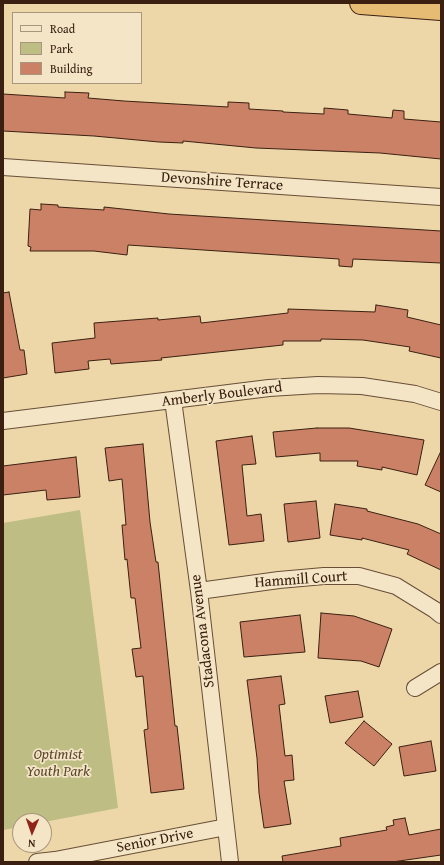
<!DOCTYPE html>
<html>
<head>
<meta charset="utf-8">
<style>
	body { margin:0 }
	#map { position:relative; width:444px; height:865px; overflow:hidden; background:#edd7a8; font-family:"Gentium Book Plus",serif }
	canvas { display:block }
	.frame { position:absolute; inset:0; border:4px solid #3b2011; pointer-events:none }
	.legend { position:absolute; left:12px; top:12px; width:130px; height:72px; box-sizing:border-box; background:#f3e5c6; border:1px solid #a9967e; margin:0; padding:5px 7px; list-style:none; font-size:12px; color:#3b2011 }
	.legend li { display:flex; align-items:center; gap:8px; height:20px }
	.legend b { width:20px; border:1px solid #a9967e }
	.north { position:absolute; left:12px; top:813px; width:40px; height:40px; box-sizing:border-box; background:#f3e5c6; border:1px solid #a9967e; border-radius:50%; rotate:182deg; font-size:11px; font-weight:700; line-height:16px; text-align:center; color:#3b2011 }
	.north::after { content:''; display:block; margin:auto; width:14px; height:18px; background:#8f2418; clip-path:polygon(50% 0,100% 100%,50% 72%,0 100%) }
</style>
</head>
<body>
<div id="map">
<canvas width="444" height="865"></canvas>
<div class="frame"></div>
<ul class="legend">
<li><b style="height:5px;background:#f3e5c6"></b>Road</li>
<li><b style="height:11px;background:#bdbd84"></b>Park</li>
<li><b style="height:11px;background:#ca8166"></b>Building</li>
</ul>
<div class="north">N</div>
</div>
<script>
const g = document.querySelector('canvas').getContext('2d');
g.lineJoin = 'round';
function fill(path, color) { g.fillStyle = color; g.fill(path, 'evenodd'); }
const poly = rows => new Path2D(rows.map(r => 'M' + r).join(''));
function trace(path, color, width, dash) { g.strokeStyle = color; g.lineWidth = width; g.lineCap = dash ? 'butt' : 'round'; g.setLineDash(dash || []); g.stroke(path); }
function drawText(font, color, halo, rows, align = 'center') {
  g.font = font + ' "Gentium Book Plus",serif'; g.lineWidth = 3.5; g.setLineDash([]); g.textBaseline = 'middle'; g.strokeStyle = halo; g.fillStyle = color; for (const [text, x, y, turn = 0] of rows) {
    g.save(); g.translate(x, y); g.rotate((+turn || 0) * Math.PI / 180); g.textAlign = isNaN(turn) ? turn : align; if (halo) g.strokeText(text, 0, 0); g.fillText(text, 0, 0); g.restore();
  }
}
const green = poly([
	[80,510,118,808,44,822,20,821,20,827,3,830,3,523]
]);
const building = poly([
	[65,92,89,93,88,98,124,101,228,107,228,102,249,103,249,109,283,111,283,112,324,114,324,108,348,110,348,114,392,118,393,110,404,111,404,119,441,122,441,159,380,153,256,148,183,141,183,143,159,142,94,136,3,131,3,94,65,98,65,92],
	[41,204,58,205,58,207,104,210,104,207,169,214,441,231,441,263,353,259,352,267,339,266,339,259,128,245,127,255,94,251,30,251,31,247,28,246,30,209,41,210,41,204],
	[9,292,20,350,24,350,27,374,3,378,3,293,9,292],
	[376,305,408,310,407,317,441,325,441,358,409,351,410,347,363,340,321,339,321,341,283,341,283,345,161,358,162,360,111,364,110,359,88,361,89,369,55,373,52,343,95,338,94,323,158,318,158,320,200,316,201,323,288,313,288,309,375,312,376,305],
	[317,428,349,428,424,440,417,475,382,467,382,470,357,466,358,461,320,461,320,453,276,457,273,432,317,428],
	[252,436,256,464,242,465,247,516,261,514,264,541,229,545,216,441,252,436],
	[143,444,150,522,156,562,158,562,175,726,177,726,184,789,151,793,144,730,148,729,143,676,136,677,132,649,141,648,135,598,131,598,127,559,125,560,122,525,126,525,122,479,109,481,105,448,143,444],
	[441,451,441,492,425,485,441,451],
	[76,457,80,497,47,500,46,490,3,495,3,466,76,457],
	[316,501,320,538,288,542,284,504,316,501],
	[335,504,367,509,367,511,418,524,441,534,441,570,407,554,409,550,362,538,362,540,330,535,335,504],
	[321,613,354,616,392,629,379,667,361,661,318,658,321,613],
	[300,615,305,652,244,657,240,622,300,615],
	[281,676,285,704,279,705,285,756,292,755,294,780,284,781,291,824,264,828,259,793,257,758,247,680,281,676],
	[358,691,363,717,330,723,325,696,358,691],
	[364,721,392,744,374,766,345,743,364,721],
	[431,741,436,771,404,776,399,747,431,741],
	[405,818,409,835,441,829,441,855,392,862,283,862,282,856,341,846,340,838,387,830,386,827,394,825,393,820,405,818]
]);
const minor = poly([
	[3,167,441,197],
	[173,400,199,591,230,862],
	[3,421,269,388,318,385,362,386,415,394,441,402],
	[199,591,279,580,324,576,359,576,396,586,435,610,441,615],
	[415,688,441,672],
	[37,862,55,860,226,827]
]);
const motorway = poly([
	[361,3,441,9]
]);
const streetNames = [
	["Devonshire Terrace",222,182,4],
	["Amberly Boulevard",222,395,-7],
	["Hammill Court",301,580,-4],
	["Stadacona Avenue",203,631,-97],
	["Senior Drive",155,841,-11]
];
const parkNames = [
	["Optimist",58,755],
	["Youth Park",58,772]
];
fill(green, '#bdbd84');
fill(building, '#ca8166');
trace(building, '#3b2011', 1);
trace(minor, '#684e37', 18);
trace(motorway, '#3b2011', 24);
trace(minor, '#f3e5c6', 16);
trace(motorway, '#e6bc74', 22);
drawText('15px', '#3b2011', '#f3e5c6', streetNames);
drawText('italic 15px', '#5c472e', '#f3e5c6', parkNames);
</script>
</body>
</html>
